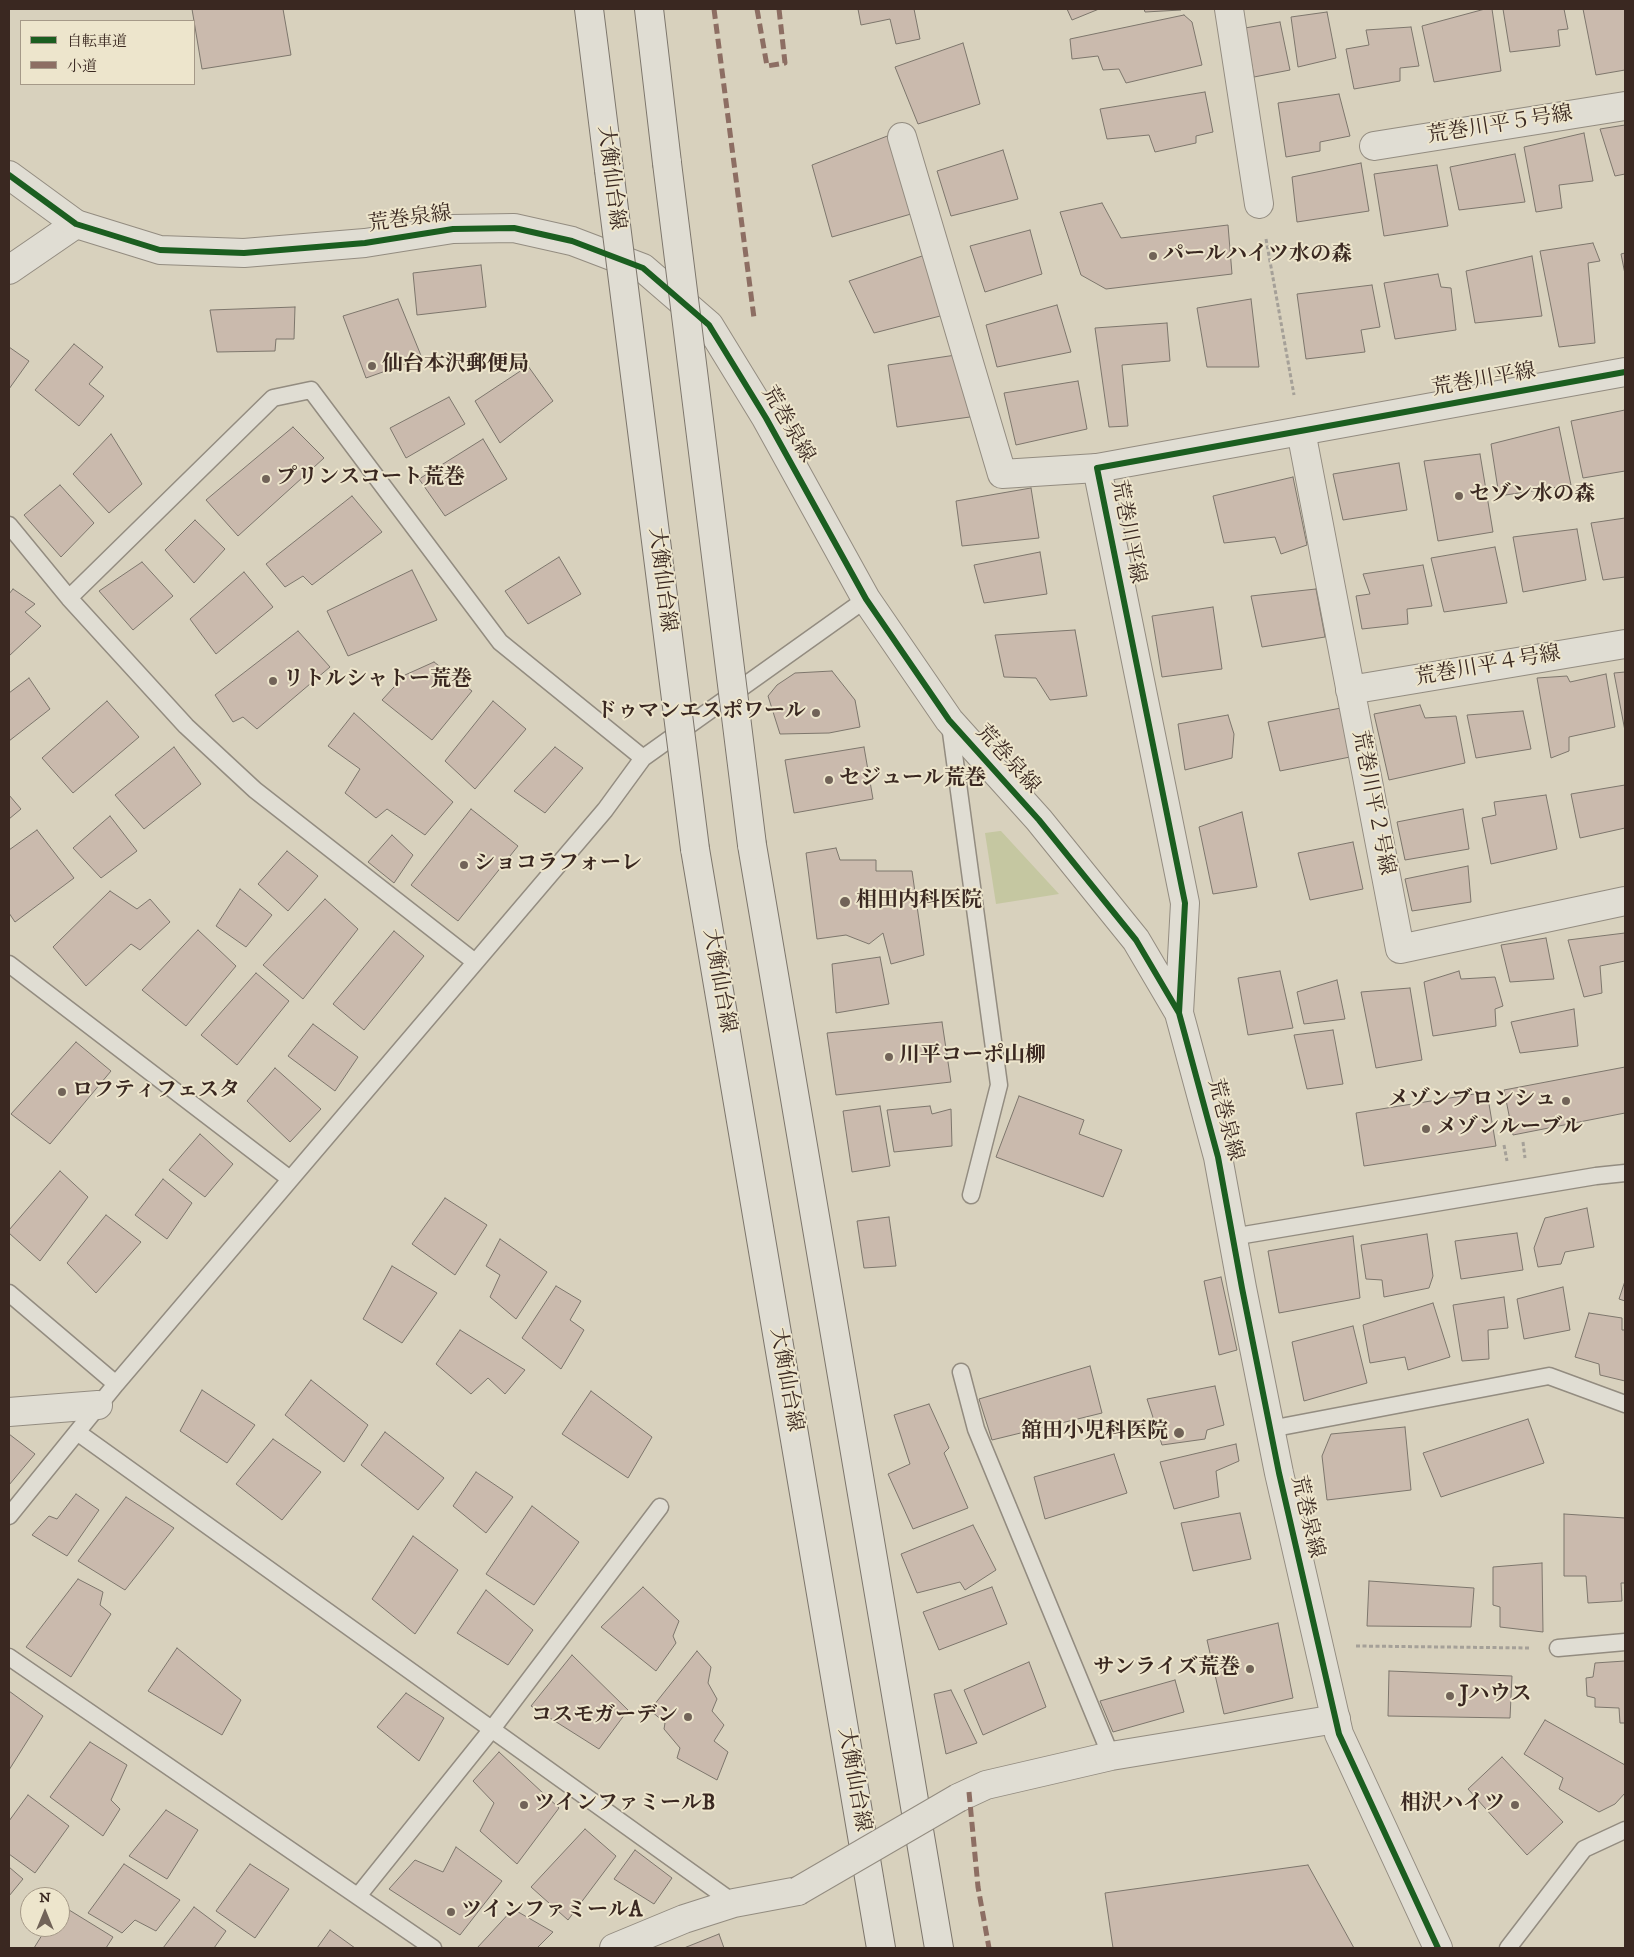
<!DOCTYPE html>
<html>
<head>
<meta charset="utf-8">
<style>
	body { margin:0 }
	#map { position:relative; width:1634px; height:1957px; overflow:hidden; background:#d8d1bd; font-family:"IM FELL DW Pica","Noto Serif JP",serif }
	canvas { display:block }
	.frame { position:absolute; inset:0; border:10px solid #3a2821; pointer-events:none }
	.legend { position:absolute; left:20px; top:20px; width:175px; height:65px; box-sizing:border-box; background:#ede5cc; border:1px solid #a59988; margin:0; padding:6px 9px; list-style:none; font-size:15px; color:#3a2821 }
	.legend li { display:flex; align-items:center; gap:10px; height:25px }
	.legend b { width:25px; border:1px solid #a59988 }
	.north { position:absolute; left:20px; top:1887px; width:50px; height:50px; box-sizing:border-box; background:#ede5cc; border:1px solid #a59988; border-radius:50%; rotate:0deg; font-size:14px; font-weight:700; line-height:20px; text-align:center; color:#3a2821 }
	.north::after { content:''; display:block; margin:auto; width:18px; height:22px; background:#716358; clip-path:polygon(50% 0,100% 100%,50% 72%,0 100%) }
</style>
</head>
<body>
<div id="map">
<canvas width="1634" height="1957"></canvas>
<div class="frame"></div>
<ul class="legend">
<li><b style="height:6px;background:#1b5e20"></b>自転車道</li>
<li><b style="height:6px;background:#8d6e63"></b>小道</li>
</ul>
<div class="north">N</div>
</div>
<script>
const g = document.querySelector('canvas').getContext('2d');
g.lineJoin = 'round';
function fill(path, color) { g.fillStyle = color; g.fill(path, 'evenodd'); }
const poly = rows => new Path2D(rows.map(r => 'M' + r).join(''));
function trace(path, color, width, dash) { g.strokeStyle = color; g.lineWidth = width; g.lineCap = dash ? 'butt' : 'round'; g.setLineDash(dash || []); g.stroke(path); }
function drawText(font, color, halo, rows, align = 'center') {
  g.font = font + ' "IM FELL DW Pica","Noto Serif JP",serif'; g.lineWidth = 4; g.setLineDash([]); g.textBaseline = 'middle'; g.strokeStyle = halo; g.fillStyle = color; for (const [text, x, y, turn = 0] of rows) {
    g.save(); g.translate(x, y); g.rotate((+turn || 0) * Math.PI / 180); g.textAlign = isNaN(turn) ? turn : align; if (halo) g.strokeText(text, 0, 0); g.fillText(text, 0, 0); g.restore();
  }
}
const green = poly([
	[1000,831,1001,831,1059,894,996,904,985,833]
]);
const building = poly([
	[192,9,283,9,291,55,202,69,192,9],
	[858,9,914,9,920,39,896,44,890,19,861,25,858,9],
	[1067,9,1099,9,1072,20,1067,9],
	[1144,9,1181,9,1181,10,1145,12,1144,9],
	[1485,9,1492,9,1501,71,1434,82,1422,26,1485,9],
	[1503,9,1564,9,1568,29,1558,30,1560,46,1510,52,1503,9],
	[1583,9,1625,9,1625,70,1596,75,1583,9],
	[1327,12,1336,58,1298,67,1291,17,1327,12],
	[1184,15,1192,22,1202,65,1126,83,1119,69,1103,70,1098,56,1072,59,1070,39,1184,15],
	[1280,22,1290,70,1254,77,1245,28,1280,22],
	[1411,27,1419,66,1400,68,1400,81,1354,89,1346,49,1369,45,1366,30,1411,27],
	[963,43,980,104,918,124,895,67,963,43],
	[1205,92,1213,132,1196,136,1196,143,1155,152,1149,135,1107,139,1100,109,1205,92],
	[1339,94,1350,136,1320,142,1320,151,1286,157,1278,103,1339,94],
	[1625,125,1625,174,1615,176,1600,129,1625,125],
	[1584,133,1593,181,1559,185,1562,208,1536,212,1524,147,1584,133],
	[890,135,911,214,832,237,812,165,890,135],
	[1003,150,1018,199,951,216,937,171,1003,150],
	[1515,154,1525,202,1459,210,1450,167,1515,154],
	[1361,163,1369,211,1297,222,1292,177,1361,163],
	[1437,165,1448,226,1384,236,1374,174,1437,165],
	[1102,203,1121,238,1228,225,1232,274,1106,289,1081,275,1060,212,1102,203],
	[1030,230,1042,274,985,292,970,246,1030,230],
	[1593,243,1600,261,1588,263,1595,343,1559,347,1540,251,1593,243],
	[1625,253,1625,274,1621,254,1625,253],
	[928,254,948,314,874,333,849,281,928,254],
	[1532,256,1542,316,1475,323,1466,271,1532,256],
	[481,265,486,307,417,315,413,273,481,265],
	[1438,274,1441,287,1451,288,1456,330,1395,339,1384,283,1438,274],
	[1372,285,1380,327,1361,330,1365,352,1306,359,1297,294,1372,285],
	[398,299,422,358,366,378,343,316,398,299],
	[1251,299,1259,367,1207,367,1197,308,1251,299],
	[1057,305,1071,352,997,367,986,325,1057,305],
	[295,307,294,339,276,339,275,351,217,352,210,310,295,307],
	[1167,323,1170,361,1122,365,1128,426,1109,427,1095,328,1167,323],
	[74,344,103,367,89,384,104,396,79,426,35,390,74,344],
	[9,347,29,361,9,389,9,347],
	[956,355,970,417,897,427,888,365,956,355],
	[528,366,553,401,500,443,475,401,528,366],
	[1078,381,1087,429,1016,445,1004,393,1078,381],
	[449,397,465,424,406,458,390,428,449,397],
	[1625,410,1625,471,1583,478,1571,421,1625,410],
	[293,427,324,458,238,536,206,500,293,427],
	[1559,427,1571,485,1499,496,1491,444,1559,427],
	[111,434,142,484,109,513,73,474,111,434],
	[483,439,507,479,445,516,419,479,483,439],
	[1480,454,1493,532,1438,541,1424,461,1480,454],
	[1399,463,1407,510,1343,520,1333,474,1399,463],
	[1293,477,1307,545,1281,554,1275,537,1224,543,1213,496,1293,477],
	[60,485,94,523,61,557,24,515,60,485],
	[1031,488,1039,538,962,546,956,501,1031,488],
	[352,496,382,532,312,585,303,576,285,587,266,564,352,496],
	[1625,518,1625,577,1603,580,1591,523,1625,518],
	[195,520,225,549,194,583,165,550,195,520],
	[1577,529,1586,580,1523,592,1513,537,1577,529],
	[1495,547,1507,603,1444,612,1431,558,1495,547],
	[1040,552,1047,594,984,603,974,565,1040,552],
	[559,557,581,594,528,624,505,591,559,557],
	[142,562,173,596,133,630,99,591,142,562],
	[1423,565,1432,606,1407,609,1408,624,1362,629,1356,596,1370,594,1363,574,1423,565],
	[412,570,437,620,348,656,327,611,412,570],
	[244,572,273,607,216,654,190,619,244,572],
	[13,589,35,604,25,612,41,626,9,656,9,594,13,589],
	[1316,589,1325,637,1262,647,1251,596,1316,589],
	[1213,607,1222,669,1162,677,1152,616,1213,607],
	[1075,630,1087,696,1050,700,1036,678,1004,677,995,635,1075,630],
	[298,631,330,667,257,729,243,717,233,722,215,695,298,631],
	[434,662,472,691,432,740,382,700,405,675,434,662],
	[832,671,855,700,860,727,829,733,780,734,768,696,777,685,795,673,832,671],
	[1625,672,1625,731,1614,673,1625,672],
	[1606,674,1615,727,1569,737,1569,751,1551,758,1537,678,1567,676,1570,682,1606,674],
	[29,678,50,709,9,741,9,693,29,678],
	[107,701,139,737,73,793,42,758,107,701],
	[493,701,526,729,475,789,445,761,493,701],
	[1420,705,1425,718,1456,716,1465,763,1389,780,1374,714,1420,705],
	[1341,708,1350,757,1280,771,1268,722,1341,708],
	[1523,711,1531,749,1476,758,1467,715,1523,711],
	[354,713,453,802,425,835,387,809,376,818,345,793,360,769,328,746,354,713],
	[1228,715,1234,734,1232,758,1185,770,1178,724,1228,715],
	[174,747,201,784,144,829,115,795,174,747],
	[555,747,583,768,545,813,514,791,555,747],
	[864,747,873,799,794,813,785,760,864,747],
	[1625,785,1625,828,1580,838,1571,794,1625,785],
	[9,795,21,809,9,819,9,795],
	[1546,795,1557,849,1491,864,1482,818,1496,815,1494,802,1546,795],
	[471,809,518,846,458,921,411,885,471,809],
	[1463,809,1469,849,1405,860,1397,822,1463,809],
	[1242,812,1257,887,1213,894,1199,827,1242,812],
	[110,816,137,851,101,878,73,848,110,816],
	[37,830,74,878,15,922,9,913,9,850,37,830],
	[392,835,413,855,394,883,368,862,392,835],
	[1353,842,1363,889,1310,900,1298,853,1353,842],
	[836,848,840,860,876,860,876,871,912,871,924,955,891,964,883,933,869,944,846,935,817,939,806,853,836,848],
	[287,851,318,876,288,911,258,884,287,851],
	[1468,866,1471,902,1412,911,1405,879,1468,866],
	[240,889,272,915,246,947,216,926,240,889],
	[110,891,137,909,150,899,170,922,140,950,131,944,86,986,53,947,110,891],
	[325,899,358,929,303,999,263,965,325,899],
	[198,930,236,966,186,1026,142,990,198,930],
	[394,931,424,956,364,1030,333,1004,394,931],
	[1625,933,1625,961,1600,966,1602,993,1584,997,1568,940,1625,933],
	[1546,938,1554,979,1510,982,1501,945,1546,938],
	[880,957,889,1004,836,1013,832,964,880,957],
	[1280,971,1293,1028,1248,1035,1238,978,1280,971],
	[1459,971,1461,979,1495,977,1503,1006,1495,1009,1496,1026,1433,1036,1424,982,1459,971],
	[256,973,289,1001,237,1065,201,1035,256,973],
	[1337,980,1345,1019,1304,1024,1297,992,1337,980],
	[1410,988,1422,1060,1376,1068,1361,992,1410,988],
	[1574,1009,1578,1046,1520,1053,1511,1022,1574,1009],
	[942,1022,951,1082,836,1095,827,1033,942,1022],
	[313,1024,358,1057,335,1091,288,1056,313,1024],
	[1333,1030,1343,1084,1307,1089,1294,1035,1333,1030],
	[76,1042,111,1071,50,1144,11,1114,76,1042],
	[1625,1067,1625,1113,1513,1135,1504,1090,1625,1067],
	[275,1068,321,1109,290,1142,247,1101,275,1068],
	[1487,1092,1496,1146,1364,1166,1356,1113,1487,1092],
	[1019,1096,1084,1120,1079,1134,1122,1150,1103,1197,996,1157,1019,1096],
	[880,1106,890,1166,852,1172,843,1111,880,1106],
	[930,1106,932,1114,951,1109,952,1146,894,1152,887,1110,930,1106],
	[200,1134,233,1164,205,1197,169,1170,200,1134],
	[60,1171,88,1197,40,1261,9,1233,9,1230,60,1171],
	[163,1179,192,1203,167,1239,135,1215,163,1179],
	[445,1198,487,1225,455,1275,412,1244,445,1198],
	[1587,1208,1594,1247,1565,1252,1561,1264,1538,1267,1534,1248,1545,1218,1587,1208],
	[106,1215,141,1242,96,1293,67,1263,106,1215],
	[889,1217,896,1266,864,1268,857,1221,889,1217],
	[1517,1233,1523,1270,1461,1279,1455,1241,1517,1233],
	[1427,1234,1433,1276,1429,1288,1384,1297,1382,1280,1366,1279,1361,1245,1427,1234],
	[1353,1236,1360,1298,1279,1313,1268,1251,1353,1236],
	[500,1239,547,1272,516,1319,490,1297,500,1275,486,1266,500,1239],
	[392,1266,437,1293,402,1343,363,1319,392,1266],
	[1221,1277,1237,1350,1219,1355,1204,1281,1221,1277],
	[1625,1281,1625,1301,1619,1299,1625,1281],
	[556,1286,581,1301,570,1320,584,1330,561,1369,522,1338,556,1286],
	[1563,1287,1570,1330,1524,1339,1517,1299,1563,1287],
	[1504,1297,1508,1328,1488,1330,1489,1359,1462,1361,1453,1305,1504,1297],
	[1433,1303,1450,1357,1408,1370,1405,1357,1370,1363,1363,1325,1433,1303],
	[1589,1313,1622,1318,1622,1330,1625,1330,1625,1381,1600,1375,1599,1364,1575,1357,1589,1313],
	[1353,1326,1367,1383,1304,1401,1292,1342,1353,1326],
	[460,1330,525,1370,505,1394,488,1378,471,1394,436,1364,460,1330],
	[1090,1366,1102,1413,992,1440,979,1399,1090,1366],
	[311,1380,368,1425,344,1462,285,1415,311,1380],
	[1215,1386,1224,1425,1207,1430,1205,1439,1162,1445,1147,1399,1215,1386],
	[202,1390,255,1425,227,1463,180,1431,202,1390],
	[591,1391,652,1437,628,1478,562,1434,591,1391],
	[929,1404,949,1448,944,1453,968,1508,913,1529,888,1474,910,1464,894,1415,929,1404],
	[1528,1419,1544,1463,1441,1497,1423,1453,1528,1419],
	[1405,1427,1411,1490,1327,1500,1322,1456,1331,1434,1405,1427],
	[385,1432,444,1478,418,1510,361,1465,385,1432],
	[9,1434,35,1454,9,1485,9,1434],
	[273,1439,321,1472,282,1520,236,1484,273,1439],
	[1236,1444,1239,1461,1216,1471,1219,1497,1174,1509,1160,1462,1236,1444],
	[1114,1454,1127,1493,1045,1519,1034,1477,1114,1454],
	[476,1472,513,1497,486,1533,453,1506,476,1472],
	[76,1494,99,1510,67,1556,32,1535,49,1516,57,1519,76,1494],
	[126,1497,174,1528,125,1590,78,1561,126,1497],
	[532,1506,579,1542,534,1605,486,1574,532,1506],
	[1240,1513,1251,1559,1193,1571,1181,1523,1240,1513],
	[1564,1514,1625,1518,1625,1583,1621,1583,1622,1601,1588,1603,1586,1576,1564,1576,1564,1514],
	[973,1525,996,1570,965,1590,960,1582,917,1593,901,1554,973,1525],
	[413,1536,458,1570,415,1634,372,1599,413,1536],
	[1542,1563,1543,1632,1500,1627,1500,1607,1493,1605,1493,1567,1542,1563],
	[78,1579,103,1592,100,1605,111,1614,71,1677,26,1647,78,1579],
	[1369,1581,1474,1588,1471,1627,1367,1626,1369,1581],
	[643,1587,679,1621,673,1636,676,1643,656,1671,601,1627,643,1587],
	[992,1587,1007,1624,939,1650,923,1612,992,1587],
	[486,1590,533,1630,508,1665,457,1633,486,1590],
	[1278,1623,1293,1698,1224,1714,1207,1640,1278,1623],
	[177,1648,241,1700,222,1735,148,1691,177,1648],
	[697,1651,711,1667,708,1683,717,1699,712,1711,724,1725,714,1741,728,1752,717,1780,677,1758,680,1748,664,1729,665,1723,650,1710,697,1651],
	[572,1655,628,1710,599,1749,531,1706,572,1655],
	[1625,1661,1625,1723,1620,1723,1619,1708,1595,1707,1595,1698,1587,1696,1586,1678,1593,1677,1595,1663,1625,1661],
	[1029,1662,1046,1707,983,1735,964,1690,1029,1662],
	[1389,1671,1512,1676,1510,1718,1388,1716,1389,1671],
	[1175,1680,1184,1712,1113,1732,1100,1701,1175,1680],
	[951,1690,977,1743,946,1754,934,1694,951,1690],
	[9,1691,43,1716,9,1770,9,1691],
	[406,1693,444,1718,419,1761,377,1727,406,1693],
	[1545,1720,1625,1765,1625,1793,1615,1804,1599,1812,1559,1789,1563,1778,1524,1754,1545,1720],
	[90,1742,127,1765,111,1800,120,1809,103,1836,50,1797,90,1742],
	[499,1752,559,1808,517,1864,480,1831,494,1803,473,1781,499,1752],
	[1502,1757,1563,1822,1527,1855,1468,1789,1502,1757],
	[28,1795,69,1826,35,1873,9,1854,9,1821,28,1795],
	[166,1810,198,1830,167,1879,129,1856,166,1810],
	[585,1829,616,1856,568,1920,531,1887,585,1829],
	[456,1847,502,1881,460,1935,389,1889,415,1860,443,1872,456,1847],
	[635,1850,672,1878,654,1904,614,1879,635,1850],
	[124,1864,180,1900,156,1931,135,1920,122,1933,88,1913,124,1864],
	[250,1864,289,1889,255,1938,216,1911,250,1864],
	[1308,1865,1354,1948,1113,1948,1105,1893,1308,1865],
	[9,1867,23,1879,9,1896,9,1867],
	[61,1905,113,1937,106,1948,34,1948,47,1927,60,1927,61,1905],
	[194,1907,226,1931,214,1948,163,1948,194,1907],
	[513,1909,553,1932,537,1948,477,1948,513,1909],
	[330,1930,355,1948,317,1948,330,1930],
	[719,1934,724,1948,684,1948,719,1934]
]);
const path = poly([
	[1266,239,1294,395],
	[1523,1142,1525,1158],
	[1504,1145,1507,1161],
	[1356,1646,1530,1648]
]);
const service = poly([
	[9,525,69,598],
	[950,725,999,1085,971,1195],
	[475,962,255,790,186,726,69,598,273,398,311,390,500,642,643,758],
	[9,964,290,1179],
	[1232,1237,1596,1176,1625,1173],
	[9,1293,116,1384],
	[961,1372,976,1429,1111,1756],
	[1270,1429,1549,1376,1625,1404],
	[77,1432,734,1903],
	[9,1516,116,1384,605,810,643,758,866,599],
	[1558,1648,1625,1642],
	[9,1657,433,1948],
	[358,1896,492,1729,660,1507],
	[1508,1948,1584,1849,1625,1830]
]);
const minor = poly([
	[1229,9,1259,204],
	[902,137,1002,474,1097,468],
	[1374,146,1625,106],
	[9,270,76,224],
	[1301,431,1400,949,1625,901],
	[1350,690,1625,644],
	[9,1412,98,1405],
	[958,1798,986,1785,1111,1756,1336,1719],
	[614,1948,684,1919,734,1903,798,1891]
]);
const tertiary = poly([
	[9,175,76,224,160,250,244,253,365,243,453,229,514,228,572,241,643,268,709,325,766,418,866,599,949,720,1039,820,1136,940,1179,1013,1218,1157,1242,1288,1279,1473,1339,1734,1438,1948],
	[1179,1013,1185,903,1097,468,1625,372]
]);
const secondary = poly([
	[589,9,609,170],
	[649,9,667,163],
	[752,845,939,1948],
	[695,849,881,1948]
]);
const minorBridge = poly([
	[798,1891,958,1798]
]);
const secondaryBridge = poly([
	[667,163,752,845],
	[609,170,695,849]
]);
const quiet = poly([
	[714,9,754,318],
	[757,9,767,66,785,63,779,9],
	[969,1792,978,1887,989,1948]
]);
const cycleway = poly([
	[9,175,76,224,160,250,244,253,365,243,453,229,514,228,572,241,643,268,709,325,766,418,866,599,949,720,1039,820,1136,940,1179,1013,1218,1157,1242,1288,1279,1473,1339,1734,1438,1948],
	[1179,1013,1185,903,1097,468,1625,372]
]);
const markers = [
	[1153,256,5,"#716358"],
	[372,366,5,"#716358"],
	[266,479,5,"#716358"],
	[1459,496,5,"#716358"],
	[273,681,5,"#716358"],
	[816,713,5,"#716358"],
	[829,780,5,"#716358"],
	[464,865,5,"#716358"],
	[845,902,6,"#716358"],
	[889,1057,5,"#716358"],
	[62,1092,5,"#716358"],
	[1566,1101,5,"#716358"],
	[1426,1129,5,"#716358"],
	[1179,1433,6,"#716358"],
	[1250,1669,5,"#716358"],
	[1450,1696,5,"#716358"],
	[688,1717,5,"#716358"],
	[524,1805,5,"#716358"],
	[1515,1805,5,"#716358"],
	[451,1912,5,"#716358"]
];
const streetNames = [
	["荒巻川平５号線",1500,126,-9],
	["大衡仙台線",610,178,83],
	["荒巻泉線",410,220,-8],
	["荒巻川平線",1484,381,-10],
	["荒巻泉線",787,425,60],
	["荒巻川平線",1127,532,79],
	["大衡仙台線",661,580,83],
	["荒巻川平４号線",1488,667,-10],
	["荒巻泉線",1007,760,48],
	["荒巻川平２号線",1372,803,79],
	["大衡仙台線",718,981,80],
	["荒巻泉線",1224,1120,75],
	["大衡仙台線",785,1380,80],
	["荒巻泉線",1306,1517,77],
	["大衡仙台線",853,1780,80]
];
const poiNames = [
	["パールハイツ水の森",1163,256],
	["仙台本沢郵便局",382,366],
	["プリンスコート荒巻",276,479],
	["セゾン水の森",1469,496],
	["リトルシャトー荒巻",283,681],
	["ドゥマンエスポワール",806,713,"right"],
	["セジュール荒巻",839,780],
	["ショコラフォーレ",474,865],
	["相田内科医院",856,902],
	["川平コーポ山柳",899,1057],
	["ロフティフェスタ",72,1092],
	["メゾンブロンシュ",1556,1101,"right"],
	["メゾンルーブル",1436,1129],
	["舘田小児科医院",1168,1433,"right"],
	["サンライズ荒巻",1240,1669,"right"],
	["Jハウス",1460,1696],
	["コスモガーデン",678,1717,"right"],
	["ツインファミールB",534,1805],
	["相沢ハイツ",1505,1805,"right"],
	["ツインファミールA",461,1912]
];
fill(green, '#c5c7a1');
fill(building, '#cabaad');
trace(building, '#7d766c', 1);
trace(service, '#938c80', 19);
trace(minor, '#938c80', 30);
trace(tertiary, '#938c80', 30);
trace(secondary, '#7d766c', 30);
trace(path, '#a5a098', 3, [4, 2.5]);
trace(service, '#e0ddd3', 16);
trace(minor, '#e0ddd3', 28);
trace(tertiary, '#e0ddd3', 28);
trace(secondary, '#e0ddd3', 28);
trace(minorBridge, '#938c80', 30, []);
trace(secondaryBridge, '#7d766c', 30, []);
trace(minorBridge, '#e0ddd3', 28);
trace(secondaryBridge, '#e0ddd3', 28);
trace(quiet, '#8d6e63', 5, [10, 5]);
trace(cycleway, '#1b5e20', 6);
for (const [x, y, r, color] of markers) { const dot = new Path2D(); dot.arc(x, y, r, 0, 2 * Math.PI); g.fillStyle = color; g.fill(dot); trace(dot, '#ede5cc', 2); }
drawText('21px', '#3a2821', '#ede5cc', streetNames);
drawText('bold 21px', '#3a2821', '#ede5cc', poiNames, 'left');
</script>
</body>
</html>
